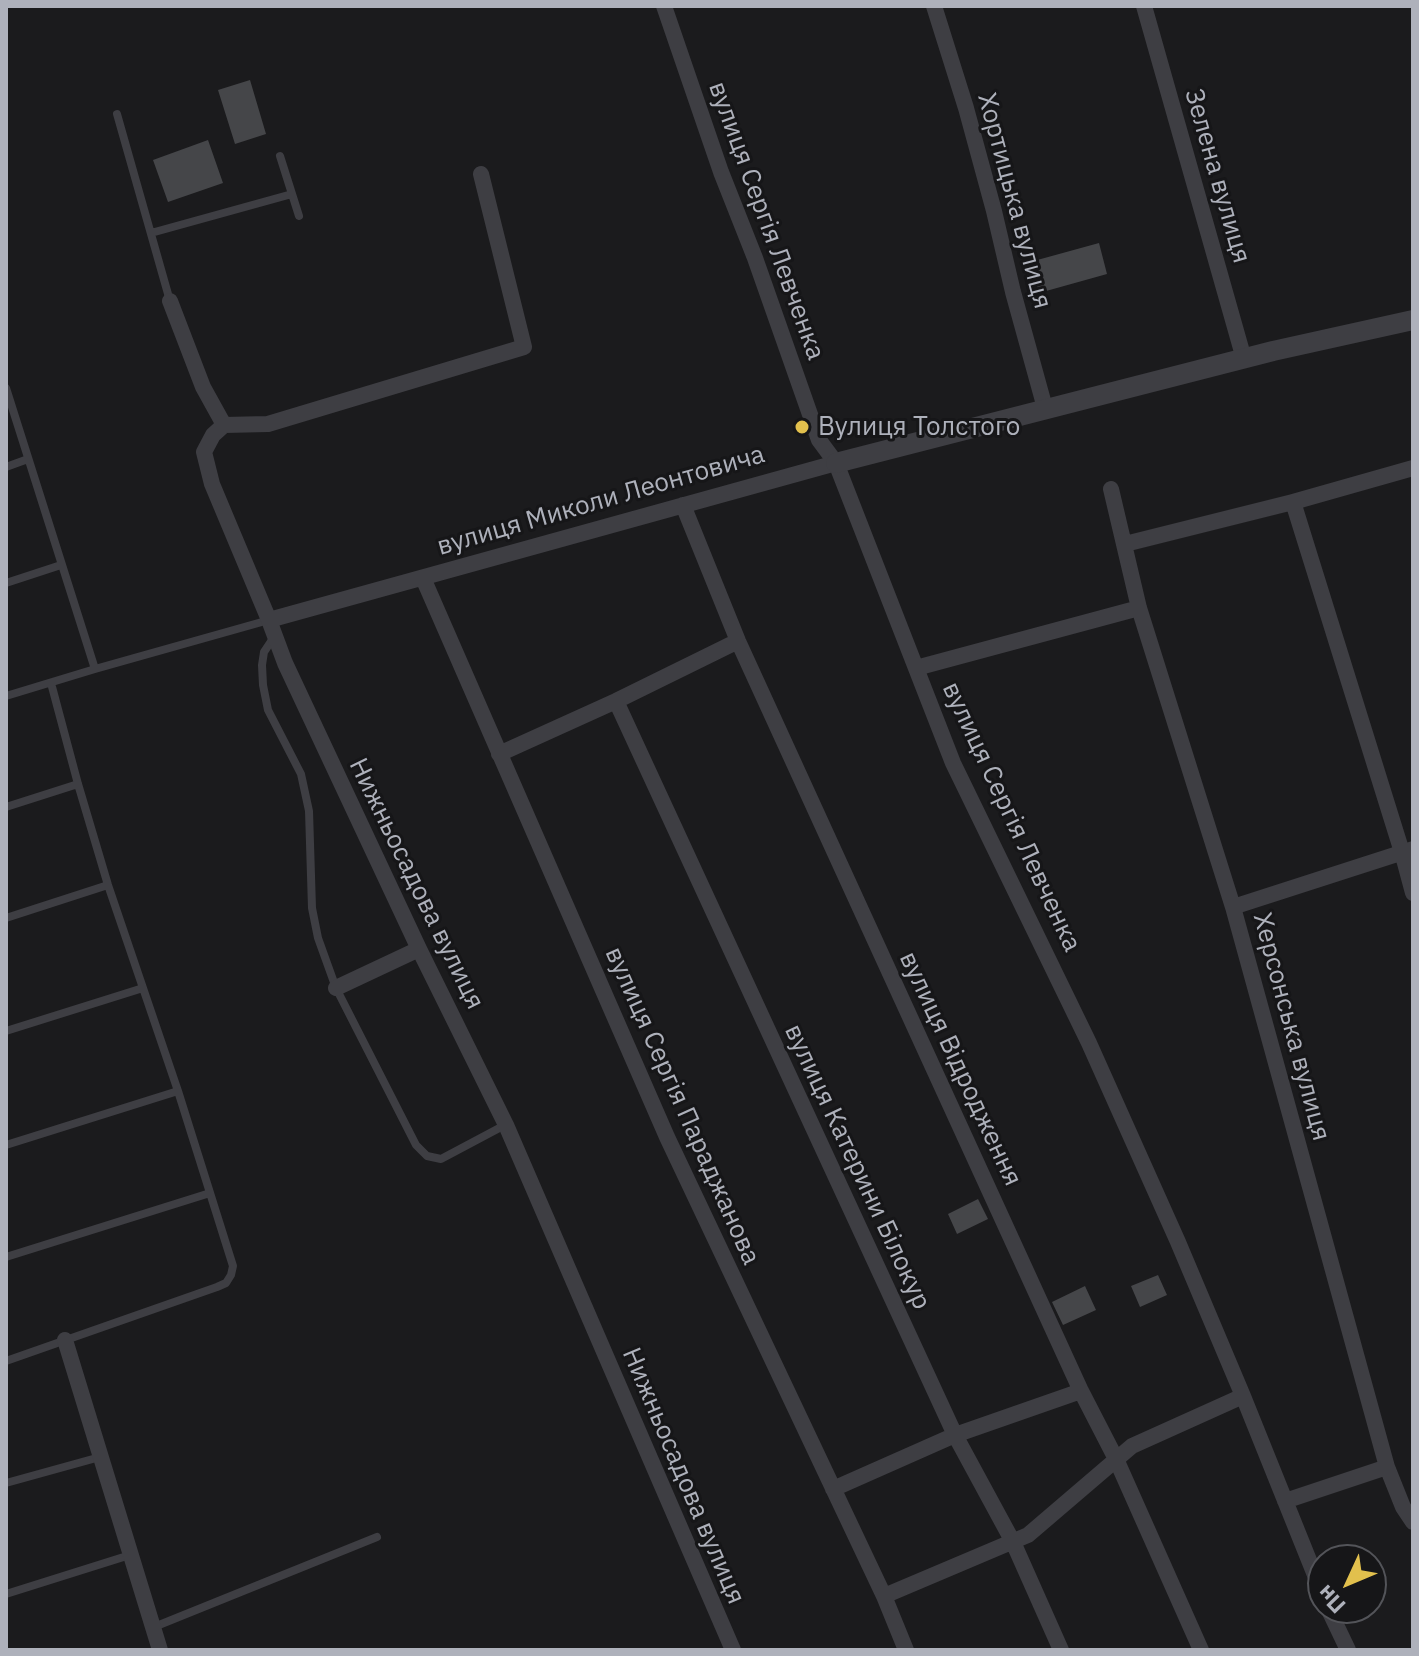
<!DOCTYPE html>
<html>
<head>
<meta charset="utf-8">
<style>
	body { margin:0 }
	#map { position:relative; width:1419px; height:1656px; overflow:hidden; background:#1b1b1d; font-family:"IBM Plex Sans",sans-serif }
	canvas { display:block }
	.frame { position:absolute; inset:0; border:8px solid #aeb1bb; pointer-events:none }
	.north { position:absolute; left:1307px; top:1544px; width:80px; height:80px; box-sizing:border-box; background:#161618; border:2px solid #535459; border-radius:50%; rotate:226deg; font-size:22px; font-weight:700; line-height:32px; text-align:center; color:#aeb1bb }
	.north::after { content:''; display:block; margin:auto; width:28px; height:36px; background:#e2c04d; clip-path:polygon(50% 0,100% 100%,50% 72%,0 100%) }
</style>
</head>
<body>
<div id="map">
<canvas width="1419" height="1656"></canvas>
<div class="frame"></div>
<div class="north">Пн</div>
</div>
<script>
const g = document.querySelector('canvas').getContext('2d');
g.lineJoin = 'round';
function fill(path, color) { g.fillStyle = color; g.fill(path, 'evenodd'); }
const poly = rows => new Path2D(rows.map(r => 'M' + r).join(''));
function trace(path, color, width, dash) { g.strokeStyle = color; g.lineWidth = width; g.lineCap = dash ? 'butt' : 'round'; g.setLineDash(dash || []); g.stroke(path); }
function drawText(font, color, halo, rows, align = 'center') {
  g.font = font + ' "IBM Plex Sans",sans-serif'; g.lineWidth = 6; g.setLineDash([]); g.textBaseline = 'middle'; g.strokeStyle = halo; g.fillStyle = color; for (const [text, x, y, turn = 0] of rows) {
    g.save(); g.translate(x, y); g.rotate((+turn || 0) * Math.PI / 180); g.textAlign = isNaN(turn) ? turn : align; if (halo) g.strokeText(text, 0, 0); g.fillText(text, 0, 0); g.restore();
  }
}
const building = poly([
	[250,80,266,134,235,144,218,90],
	[208,140,223,183,168,202,153,160],
	[1099,243,1107,274,1039,293,1030,262],
	[978,1199,988,1219,957,1234,948,1214],
	[1158,1275,1167,1295,1140,1307,1131,1286],
	[1085,1286,1096,1310,1063,1325,1052,1302]
]);
const service = poly([
	[117,114,170,301],
	[280,156,299,216],
	[151,233,292,194],
	[6,388,95,669],
	[6,467,28,459],
	[6,583,61,565],
	[274,637,264,652,262,665,263,685,268,710,301,774,309,811,312,908,318,938,336,988,416,1145,427,1156,441,1159,505,1125],
	[6,696,95,669,269,620],
	[6,807,78,784],
	[6,918,108,885],
	[6,1031,143,988],
	[6,1145,178,1091],
	[6,1257,210,1193],
	[6,1361,217,1287,226,1283,231,1275,233,1266,178,1091,108,885,78,784,51,683],
	[6,1483,100,1457],
	[6,1594,130,1555],
	[154,1627,377,1537]
]);
const minor = poly([
	[664,6,721,172,755,258,819,440,836,463,953,763,1089,1043,1178,1242,1243,1396,1323,1595],
	[934,6,966,108,994,211,1013,292,1045,408],
	[1144,6,1244,359],
	[481,174,524,347,268,424,224,425,213,435,204,452,212,484,269,620,285,663,419,949,506,1125,733,1650],
	[170,301,203,387,224,425],
	[1111,489,1139,608,1233,907,1387,1467,1403,1507,1413,1522],
	[1293,502,1402,852,1413,893],
	[683,505,738,641,1081,1391,1116,1459,1201,1650],
	[1125,544,1293,502,1413,468],
	[423,578,667,1137,884,1596,906,1650],
	[269,620,836,463],
	[916,668,1139,608],
	[616,701,955,1435,1013,1542,1061,1650],
	[499,754,616,701,738,641],
	[1233,907,1413,849],
	[336,988,419,949],
	[65,1340,160,1650],
	[833,1489,955,1435,1081,1391],
	[1285,1501,1387,1467],
	[884,1596,1028,1535,1132,1446,1243,1396],
	[1328,1608,1348,1650]
]);
const tertiary = poly([
	[836,463,1273,351,1413,320]
]);
const markers = [
	[802,427,8,"#e2c04d"]
];
const streetNames = [
	["Зелена вулиця",1217,176,74],
	["Хортицька вулиця",1014,201,75],
	["вулиця Сергія Левченка",766,221,70],
	["вулиця Миколи Леонтовича",601,501,-16],
	["вулиця Сергія Левченка",1011,817,65],
	["Нижньосадова вулиця",416,884,64],
	["Херсонська вулиця",1291,1027,75],
	["вулиця Відродження",960,1069,65],
	["вулиця Сергія Параджанова",682,1106,66],
	["вулиця Катерини Білокур",857,1167,65],
	["Нижньосадова вулиця",683,1476,67]
];
const poiNames = [
	["Вулиця Толстого",818,427]
];
fill(building, '#454649');
trace(service, '#3e3e43', 8);
trace(minor, '#3e3e43', 16);
trace(tertiary, '#3e3e43', 20);
for (const [x, y, r, color] of markers) { const dot = new Path2D(); dot.arc(x, y, r, 0, 2 * Math.PI); g.fillStyle = color; g.fill(dot); trace(dot, '#161618', 3); }
drawText('26px', '#aeb1bb', '#161618', streetNames);
drawText('26px', '#aeb1bb', '#161618', poiNames, 'left');
</script>
</body>
</html>
